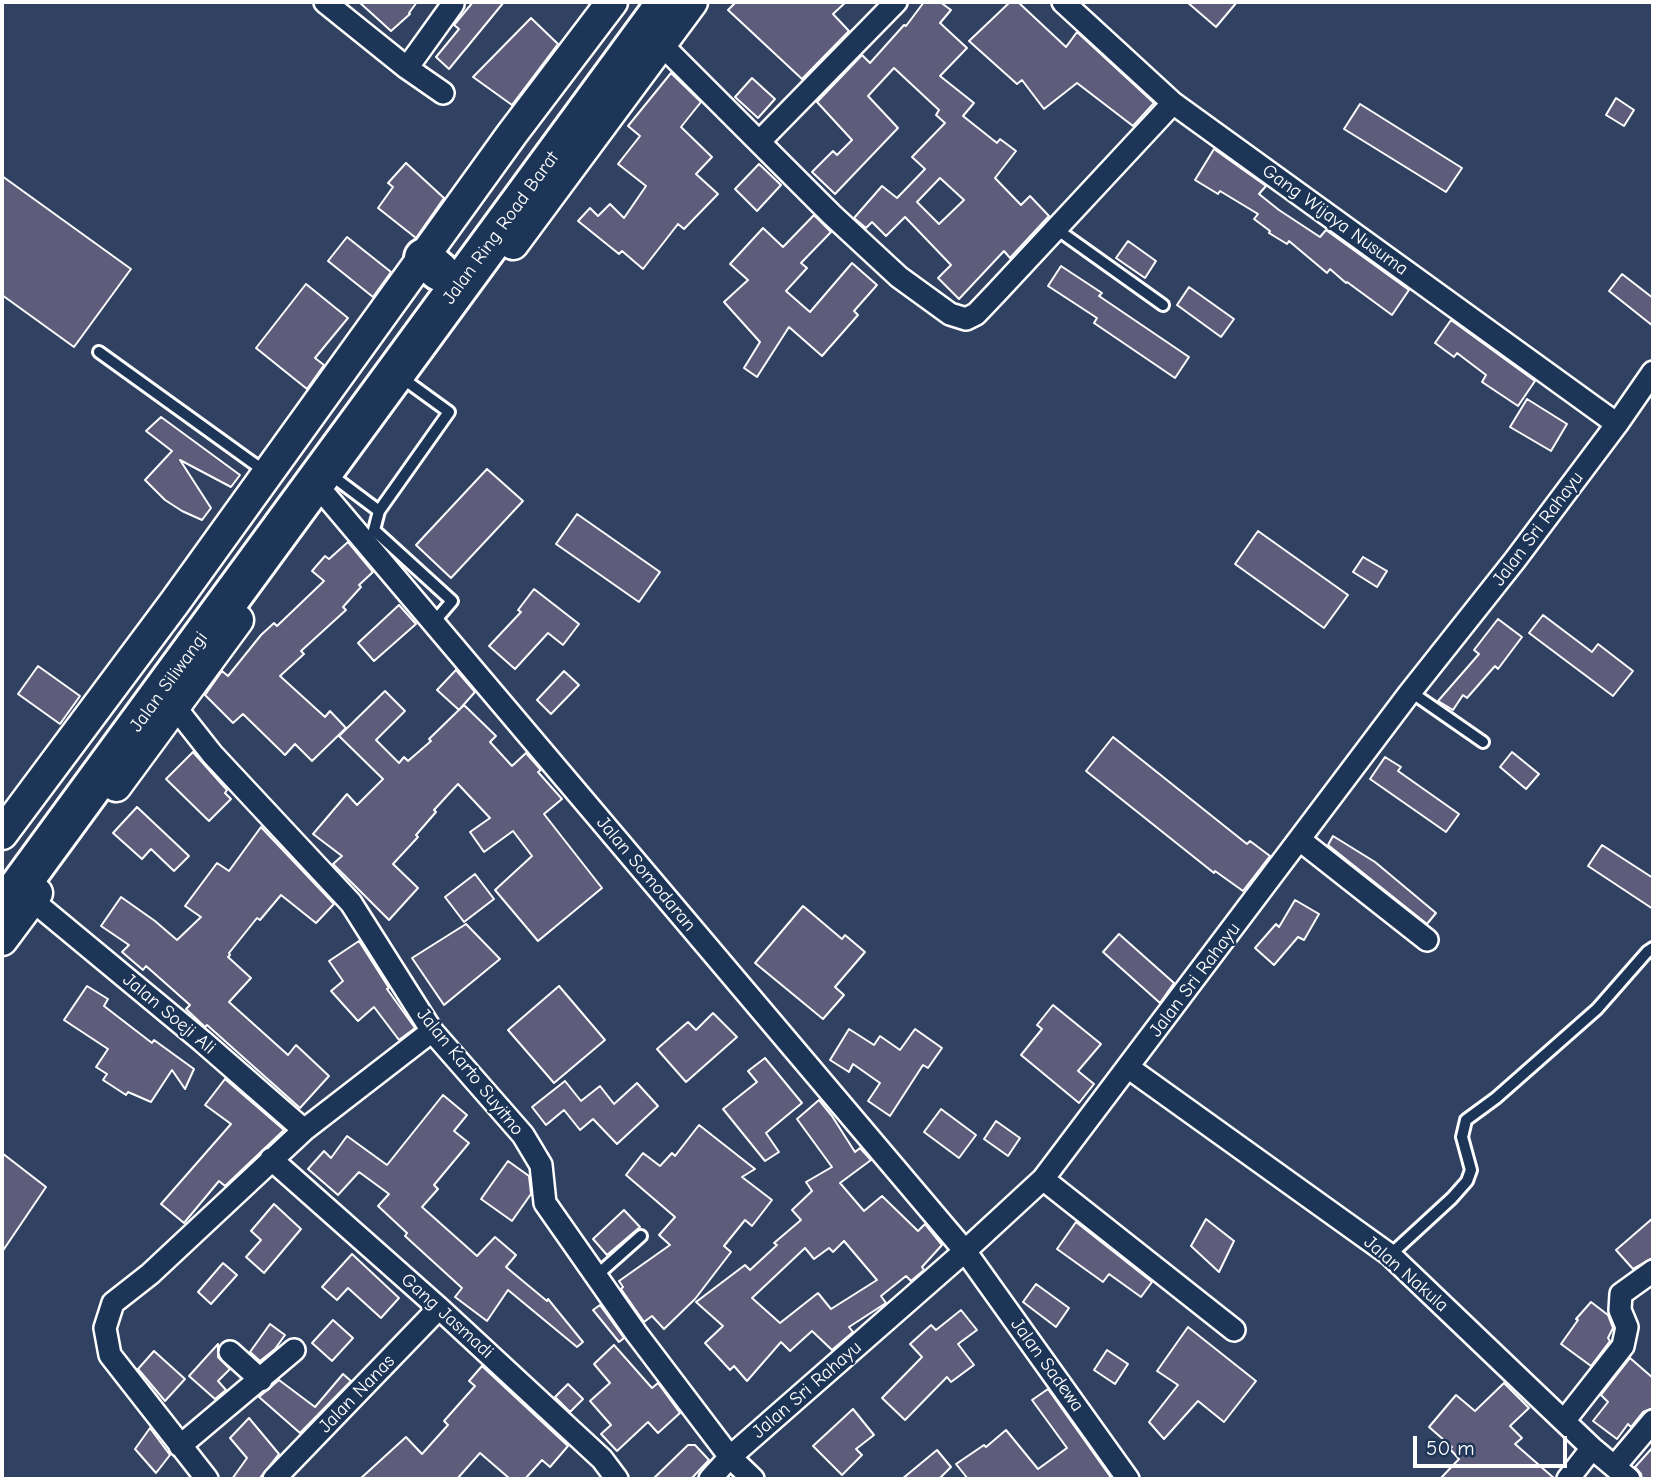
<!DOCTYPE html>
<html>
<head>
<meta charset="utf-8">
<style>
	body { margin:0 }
	#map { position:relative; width:1655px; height:1481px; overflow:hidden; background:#304162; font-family:"Comic Neue",sans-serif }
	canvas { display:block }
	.frame { position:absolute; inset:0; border:4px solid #fff; pointer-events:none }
	.scale { position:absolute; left:1413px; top:1436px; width:154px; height:32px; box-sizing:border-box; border:4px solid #fff; border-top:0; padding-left:9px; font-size:21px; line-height:24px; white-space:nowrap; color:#fff; -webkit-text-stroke:5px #1d3557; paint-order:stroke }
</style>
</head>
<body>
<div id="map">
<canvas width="1655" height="1481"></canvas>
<div class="frame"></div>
<div class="scale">50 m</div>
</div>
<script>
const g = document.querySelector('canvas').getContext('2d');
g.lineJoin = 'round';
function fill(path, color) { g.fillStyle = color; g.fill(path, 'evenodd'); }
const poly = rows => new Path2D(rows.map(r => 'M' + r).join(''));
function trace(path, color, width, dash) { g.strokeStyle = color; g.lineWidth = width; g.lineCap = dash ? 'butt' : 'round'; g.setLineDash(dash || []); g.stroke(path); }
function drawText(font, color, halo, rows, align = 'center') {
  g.font = font + ' "Comic Neue",sans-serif'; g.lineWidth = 5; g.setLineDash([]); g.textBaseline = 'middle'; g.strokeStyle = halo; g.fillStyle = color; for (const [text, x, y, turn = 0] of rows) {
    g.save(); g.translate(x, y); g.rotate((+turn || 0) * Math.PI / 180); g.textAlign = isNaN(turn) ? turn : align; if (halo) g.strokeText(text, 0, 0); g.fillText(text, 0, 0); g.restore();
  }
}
const building = poly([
	[359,2,417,2,409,13,410,14,391,31,359,2],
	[473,2,504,2,449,69,436,57,459,29,454,25,473,2],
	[736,2,846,2,833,14,849,31,802,79,728,10,736,2],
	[924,2,940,2,951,10,940,23,967,48,940,76,974,103,963,116,997,143,1000,139,1016,151,995,178,1021,205,1030,196,1049,216,1010,258,1004,251,959,299,938,278,951,265,905,217,886,236,872,222,866,228,854,218,882,186,897,198,925,169,912,157,945,123,936,115,939,110,894,68,868,96,898,128,835,194,812,172,833,151,837,155,852,140,817,102,862,55,870,63,904,25,906,26,924,2],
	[940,178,964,200,939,224,917,202,940,178],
	[1010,2,1018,2,1066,47,1077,32,1154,103,1133,126,1077,83,1044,109,1022,80,1017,84,969,41,1010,2],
	[1187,2,1237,2,1216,27,1187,2],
	[531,18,558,44,512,105,473,77,531,18],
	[671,73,701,102,681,127,712,157,696,174,718,194,684,229,678,224,643,269,622,251,619,254,578,221,590,208,598,216,610,204,624,218,646,186,618,164,640,136,628,126,671,73],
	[752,78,775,99,758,118,735,97,752,78],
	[1616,98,1634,110,1624,126,1606,115,1616,98],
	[1360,104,1462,168,1446,192,1344,129,1360,104],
	[1214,149,1266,186,1259,194,1279,210,1320,237,1326,230,1409,290,1392,315,1347,282,1346,283,1330,269,1327,273,1289,241,1287,244,1269,233,1270,231,1254,219,1258,214,1220,191,1218,194,1195,180,1214,149],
	[406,163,444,198,416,238,378,208,393,187,388,183,406,163],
	[759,164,781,185,757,211,735,189,759,164],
	[2,176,131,269,74,347,2,295,2,176],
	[814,215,831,232,801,263,807,268,786,291,810,312,852,263,877,285,854,311,858,315,822,356,789,327,757,377,744,368,760,342,724,302,748,280,730,264,763,228,783,247,814,215],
	[347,237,391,272,373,297,328,261,347,237],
	[1128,241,1156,261,1145,278,1116,258,1128,241],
	[1061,266,1102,293,1099,296,1189,357,1175,378,1094,323,1097,318,1048,286,1061,266],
	[1622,274,1653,298,1653,326,1609,291,1622,274],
	[306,284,348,318,315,358,324,365,307,389,256,348,306,284],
	[1189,287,1234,319,1221,337,1177,305,1189,287],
	[1451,320,1535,381,1518,406,1482,382,1486,375,1457,353,1454,357,1435,343,1451,320],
	[1527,399,1567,424,1551,451,1510,427,1527,399],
	[161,417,240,475,231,487,180,460,211,508,202,520,182,511,165,500,145,480,172,451,146,431,161,417],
	[487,469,523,501,451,578,416,545,487,469],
	[577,514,660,572,639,602,556,544,577,514],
	[1258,531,1348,595,1324,628,1235,564,1258,531],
	[348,542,373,572,359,585,361,587,343,607,346,610,301,651,304,654,280,676,325,717,330,711,346,728,312,761,295,744,285,755,243,714,233,723,205,695,222,671,228,676,261,635,274,623,277,626,324,581,312,571,325,556,329,559,348,542],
	[1363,557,1387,571,1377,587,1353,572,1363,557],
	[534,589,579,624,563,645,548,633,515,669,489,646,521,612,518,610,534,589],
	[399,605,416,624,374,661,358,643,399,605],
	[1543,615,1592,652,1598,644,1633,671,1613,696,1529,633,1543,615],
	[1498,619,1522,637,1498,669,1495,666,1467,698,1463,695,1453,710,1438,701,1479,654,1474,650,1498,619],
	[38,666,80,696,60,724,18,694,38,666],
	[456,670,475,692,459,710,437,690,456,670],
	[564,671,579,685,551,714,537,700,564,671],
	[385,691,405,711,376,740,399,763,404,757,408,761,431,741,429,739,464,705,496,736,490,742,512,766,526,753,541,770,538,772,562,799,544,814,602,888,538,941,495,890,532,856,513,831,484,852,470,832,490,818,458,784,434,810,436,812,416,835,418,837,393,864,418,888,389,920,333,864,342,856,313,834,347,794,357,805,383,779,339,736,385,691],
	[1113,737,1247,844,1250,841,1270,856,1243,891,1215,871,1214,873,1086,771,1113,737],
	[193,752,227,790,225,793,231,799,209,821,166,779,193,752],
	[1512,752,1539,774,1526,789,1500,767,1512,752],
	[1385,757,1401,767,1398,771,1459,814,1446,832,1370,779,1385,757],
	[137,807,189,856,174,871,151,849,142,859,113,833,137,807],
	[261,827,334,904,316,923,281,895,260,920,257,918,229,953,230,955,228,957,251,978,229,1002,288,1055,296,1045,329,1076,300,1108,207,1025,205,1027,186,1009,190,1005,146,966,143,970,122,952,129,945,101,926,121,897,155,921,177,940,201,917,185,906,217,863,229,871,261,827],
	[1333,836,1375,862,1436,913,1427,924,1328,845,1333,836],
	[1602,845,1653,878,1653,909,1588,866,1602,845],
	[475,874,494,899,464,922,445,897,475,874],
	[1295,900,1319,914,1304,940,1298,937,1274,965,1255,948,1276,924,1279,927,1295,900],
	[803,906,842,939,845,935,865,952,835,987,844,995,823,1019,755,963,803,906],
	[466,924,500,959,444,1005,412,958,466,924],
	[1119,934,1174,983,1160,1003,1103,952,1119,934],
	[359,941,389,988,387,989,415,1028,399,1040,374,1007,358,1021,331,991,343,981,329,961,359,941],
	[87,986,108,999,104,1006,152,1043,154,1040,194,1069,185,1089,172,1070,151,1102,128,1092,126,1095,103,1080,107,1074,96,1067,108,1049,64,1020,87,986],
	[559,986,605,1040,554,1083,508,1030,559,986],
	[1053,1005,1101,1044,1078,1071,1094,1084,1079,1103,1021,1055,1042,1029,1037,1025,1053,1005],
	[713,1013,737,1037,686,1082,657,1049,688,1022,696,1030,713,1013],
	[849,1029,874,1045,880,1036,900,1050,915,1029,942,1048,928,1068,923,1065,890,1116,868,1101,880,1083,853,1064,849,1072,830,1060,849,1029],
	[765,1058,802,1103,766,1133,779,1152,765,1161,723,1109,757,1082,748,1071,765,1058],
	[225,1079,284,1130,225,1186,219,1181,184,1223,161,1204,231,1124,205,1105,225,1079],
	[565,1081,581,1101,600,1086,614,1104,637,1083,658,1106,617,1144,593,1119,580,1130,564,1110,546,1125,532,1107,565,1081],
	[443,1095,467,1115,454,1131,469,1143,434,1185,438,1189,422,1207,477,1256,495,1237,516,1255,506,1267,547,1301,548,1299,583,1342,577,1347,508,1290,487,1321,455,1297,462,1288,405,1236,407,1233,378,1206,389,1194,359,1172,338,1195,308,1169,324,1151,331,1158,347,1136,387,1165,443,1095],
	[819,1100,832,1116,855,1152,860,1148,871,1160,840,1183,864,1211,882,1196,918,1231,925,1224,942,1245,922,1267,924,1270,911,1281,906,1276,881,1296,886,1303,849,1327,853,1332,832,1350,812,1331,790,1351,781,1342,747,1381,734,1366,730,1370,705,1343,723,1326,696,1302,745,1265,750,1270,777,1245,774,1243,801,1220,792,1210,812,1191,806,1182,832,1167,797,1119,819,1100],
	[844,1241,877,1280,831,1309,818,1293,780,1323,752,1298,805,1248,814,1259,829,1248,833,1252,844,1241],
	[941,1109,976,1135,959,1158,924,1132,941,1109],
	[996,1121,1020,1138,1008,1156,984,1139,996,1121],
	[699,1125,755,1169,742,1177,772,1200,752,1226,745,1220,724,1246,731,1252,695,1299,664,1329,652,1316,644,1322,621,1289,623,1287,619,1281,670,1245,659,1235,675,1217,626,1175,643,1153,660,1166,672,1153,675,1156,699,1125],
	[2,1153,46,1187,2,1252,2,1153],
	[508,1161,529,1176,531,1194,512,1221,481,1199,508,1161],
	[274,1204,301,1229,264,1273,246,1257,261,1240,251,1231,274,1204],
	[624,1210,640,1227,607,1255,593,1239,624,1210],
	[1653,1218,1653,1258,1633,1269,1616,1250,1653,1218],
	[1206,1219,1234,1241,1219,1272,1191,1246,1206,1219],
	[1076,1222,1152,1282,1141,1297,1109,1274,1103,1282,1057,1249,1076,1222],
	[352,1254,399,1298,381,1318,348,1288,337,1300,322,1287,352,1254],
	[223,1263,237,1275,211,1304,198,1292,223,1263],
	[1036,1284,1069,1308,1056,1327,1023,1302,1036,1284],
	[1591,1302,1608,1315,1613,1328,1608,1338,1610,1341,1591,1366,1561,1344,1578,1320,1576,1319,1591,1302],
	[600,1305,624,1338,619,1342,593,1310,600,1305],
	[961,1310,977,1330,958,1344,974,1365,951,1382,947,1377,905,1420,882,1398,922,1357,910,1344,931,1325,936,1330,961,1310],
	[333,1320,353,1338,332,1361,312,1343,333,1320],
	[270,1324,285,1335,275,1349,260,1361,250,1352,270,1324],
	[1188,1327,1256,1381,1224,1422,1198,1401,1164,1439,1149,1422,1178,1385,1157,1371,1188,1327],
	[218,1344,218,1357,230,1369,218,1381,226,1390,215,1399,189,1376,218,1344],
	[614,1345,652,1388,658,1383,680,1413,658,1433,648,1422,617,1451,601,1434,611,1425,590,1401,610,1383,594,1364,614,1345],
	[1107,1350,1128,1364,1115,1384,1094,1370,1107,1350],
	[154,1351,185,1379,165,1401,138,1369,154,1351],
	[1630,1358,1653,1378,1653,1408,1643,1412,1631,1427,1628,1424,1617,1439,1593,1421,1608,1402,1601,1395,1630,1358],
	[482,1366,568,1446,550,1467,542,1460,525,1479,510,1479,480,1453,457,1479,360,1479,406,1437,422,1454,448,1425,444,1421,475,1386,469,1381,482,1366],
	[343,1374,351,1381,300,1433,259,1397,279,1380,315,1407,343,1374],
	[1504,1383,1529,1408,1510,1426,1522,1438,1515,1444,1555,1479,1440,1479,1459,1459,1450,1449,1452,1447,1429,1427,1456,1395,1475,1411,1504,1383],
	[568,1384,583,1399,570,1412,555,1397,568,1384],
	[1048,1389,1112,1479,968,1479,956,1464,984,1445,986,1447,1006,1430,1038,1469,1067,1448,1032,1400,1048,1389],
	[853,1409,874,1435,856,1449,862,1455,842,1475,813,1446,853,1409],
	[249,1418,279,1454,259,1479,232,1479,247,1458,230,1438,249,1418],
	[150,1428,170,1455,156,1473,135,1449,150,1428],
	[688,1445,695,1445,709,1460,691,1479,653,1479,688,1445],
	[1653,1447,1653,1479,1642,1479,1641,1474,1635,1467,1653,1447],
	[937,1450,951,1467,939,1479,902,1479,937,1450]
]);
const lane = poly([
	[1055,228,1163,305],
	[99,352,267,473],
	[409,383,449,412,379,511,374,530,452,601,434,622],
	[339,481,379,511],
	[1411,692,1483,742],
	[1390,1255,1452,1198,1467,1181,1471,1170,1462,1137,1466,1120,1496,1098,1597,1009,1647,952,1653,948],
	[596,1276,641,1236]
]);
const street = poly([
	[325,2,407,68,443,93],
	[1063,2,1173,103,1617,424],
	[662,45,831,214,899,277,950,314,966,319,976,314,996,293,1173,103],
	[407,68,453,4],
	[760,141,896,2],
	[327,497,965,1251,1128,1479],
	[175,707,212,754,351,903,432,1031,523,1135,541,1165,545,1203,636,1333,730,1457,753,1479],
	[1300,840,1427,940],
	[32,900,202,1041,304,1130],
	[1129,1068,1390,1255,1592,1448,1629,1479],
	[271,1159,439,1308,602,1459,617,1479],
	[1043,1179,1234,1330],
	[230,1352,261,1380],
	[1564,1421,1623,1346,1627,1327,1620,1310,1621,1294,1653,1271],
	[180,1446,294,1350],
	[1615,1466,1653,1421],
	[207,1479,110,1355,105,1328,113,1303,150,1274,304,1130,432,1031],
	[274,1479,439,1308],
	[710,1479,730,1457,965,1251,1043,1179,1408,695,1515,560,1617,424,1653,372],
	[1568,1479,1592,1448]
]);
const secondary = poly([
	[513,244,692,2],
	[116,786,238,620],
	[2,834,175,602,512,134,612,2],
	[2,940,37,893]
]);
const highway = poly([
	[424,258,439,271],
	[2,910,667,2]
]);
const streetNames = [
	["Gang Wijaya Nusuma",1335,220,36],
	["Jalan Ring Road Barat",501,228,-54],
	["Jalan Sri Rahayu",1538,529,-53],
	["Jalan Siliwangi",169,682,-54],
	["Jalan Somodaran",646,874,50],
	["Jalan Sri Rahayu",1195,980,-53],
	["Jalan Soeji Ali",169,1014,40],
	["Jalan Karto Suyitno",470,1072,51],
	["Jalan Nakula",1406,1274,41],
	["Gang Jasmadi",447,1316,42],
	["Jalan Sadewa",1047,1365,54],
	["Jalan Sri Rahayu",807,1390,-41],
	["Jalan Nanas",357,1394,-46]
];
fill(building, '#5e5c7b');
trace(building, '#fff', 2);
trace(lane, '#fff', 16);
trace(street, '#fff', 26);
trace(secondary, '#fff', 35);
trace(highway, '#fff', 44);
trace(lane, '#1d3557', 10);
trace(street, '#1d3557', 21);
trace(secondary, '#1d3557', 30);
trace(highway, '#1d3557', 38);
drawText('19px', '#fff', '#1d3557', streetNames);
</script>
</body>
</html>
